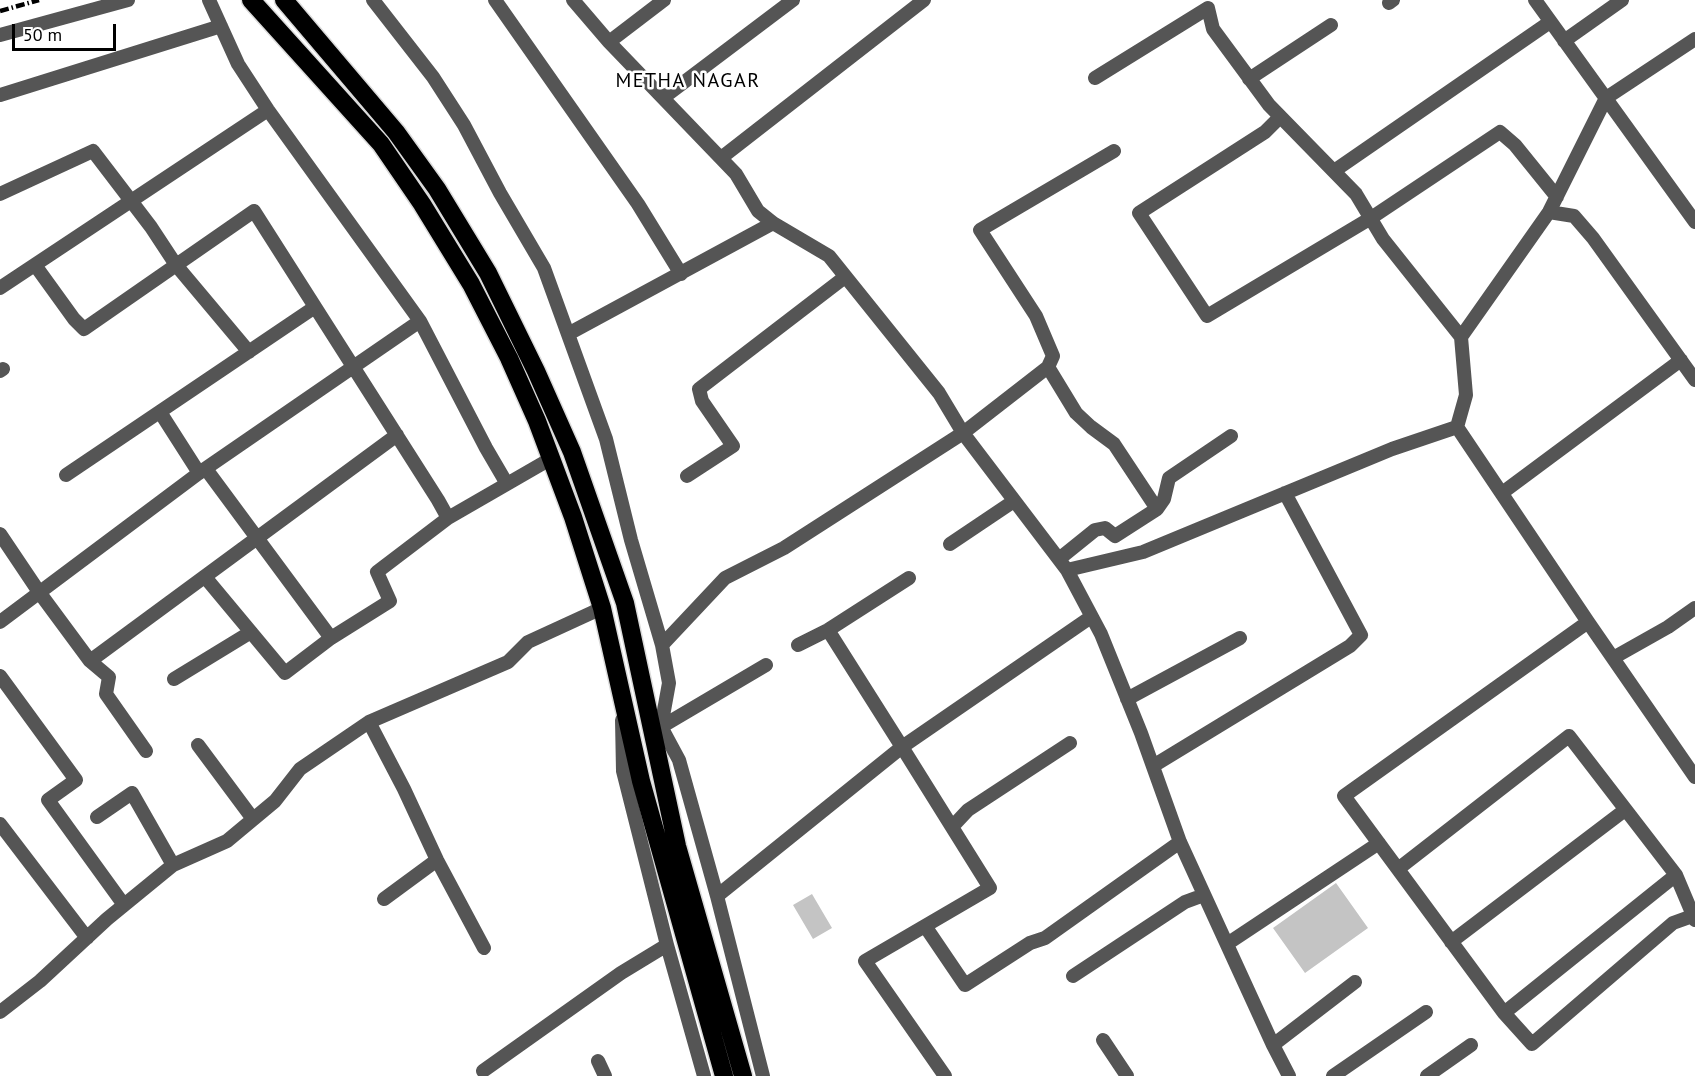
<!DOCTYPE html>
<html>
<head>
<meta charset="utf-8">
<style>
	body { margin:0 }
	#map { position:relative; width:1695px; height:1076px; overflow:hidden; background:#fff; font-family:"PT Sans",sans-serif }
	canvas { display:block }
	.scale { position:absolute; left:12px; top:24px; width:104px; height:27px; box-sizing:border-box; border:3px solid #000; border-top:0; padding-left:8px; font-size:18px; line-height:21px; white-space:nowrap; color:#000; -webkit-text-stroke:4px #fff; paint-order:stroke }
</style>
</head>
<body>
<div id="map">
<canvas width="1695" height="1076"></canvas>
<div class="scale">50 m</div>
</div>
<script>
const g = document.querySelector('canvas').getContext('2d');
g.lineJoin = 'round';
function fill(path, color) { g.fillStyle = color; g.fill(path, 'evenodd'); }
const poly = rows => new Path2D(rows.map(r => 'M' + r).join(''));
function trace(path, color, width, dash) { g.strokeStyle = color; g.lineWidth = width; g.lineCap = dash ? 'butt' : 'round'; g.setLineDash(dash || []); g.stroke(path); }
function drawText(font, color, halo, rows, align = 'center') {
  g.font = font + ' "PT Sans",sans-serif'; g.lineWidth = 5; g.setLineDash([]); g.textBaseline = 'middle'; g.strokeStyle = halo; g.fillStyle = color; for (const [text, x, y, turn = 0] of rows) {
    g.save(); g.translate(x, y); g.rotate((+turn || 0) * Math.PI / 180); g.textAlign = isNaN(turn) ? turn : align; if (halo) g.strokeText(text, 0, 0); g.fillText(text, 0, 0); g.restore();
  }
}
const building = poly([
	[1336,883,1368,928,1305,973,1273,928],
	[812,894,832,928,813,939,793,905]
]);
const minor = poly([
	[209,0,238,64,268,110,420,321,486,448,507,484],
	[373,0,433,77,464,125,500,193,544,268,606,439,631,540,662,645,669,683,661,727],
	[495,0,638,204,681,274],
	[573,0,609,42],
	[664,0,609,42,736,174,758,211,773,223],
	[1535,0,1695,222],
	[1389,3,1393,0],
	[0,35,128,0],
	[1695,39,1606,98,1549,212,1461,337,1466,395,1457,427,1588,622,1695,777],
	[1564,41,1622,0],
	[1095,78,1208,8,1213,29,1269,105,1356,194,1383,239,1461,337],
	[1249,79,1331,25],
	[0,95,221,26],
	[663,98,793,0],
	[1280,117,1265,132,1139,213,1207,316,1371,218,1500,132,1515,145,1557,197],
	[721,158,924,0],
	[1334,171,1550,22],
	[0,194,93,151,151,227,176,265,249,352],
	[1549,212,1574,216,1593,238,1695,380],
	[35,265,74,319,84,329,254,211,438,500,448,518,377,572,390,601,331,638,206,469],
	[0,288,268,110],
	[568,334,773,223,829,256,939,393,963,433,1067,570,1101,634,1141,733,1180,842,1273,1045,1289,1076],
	[1048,367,1076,413,1091,427,1114,444,1157,509,1115,536,1105,528,1095,530,1059,559],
	[0,371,3,369],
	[160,412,199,473],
	[66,475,315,307],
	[687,476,733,446,702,401,699,389,845,277],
	[1502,493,1681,360],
	[1157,509,1164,499,1169,478,1231,436],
	[448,518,552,458],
	[0,534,39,592,90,661,397,435],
	[950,544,1014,501],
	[1067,570,1143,552,1392,449,1457,427],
	[205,577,285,673,331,638],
	[0,622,199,473,420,321],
	[1588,622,1344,796,1504,1013,1532,1044,1673,923,1695,915],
	[828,630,902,747,1091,617],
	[662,645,725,578,784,548,963,433,1048,367,1053,356,1036,316,980,230,1114,151],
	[798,645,828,630,909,578],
	[1613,658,1668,627,1695,608],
	[90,661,109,677,106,694,146,751],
	[0,676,76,780,48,800,124,905],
	[174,679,251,632],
	[1127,699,1240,638],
	[622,720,623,771,667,945,704,1076],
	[658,721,679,760,717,896,763,1076],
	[369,722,404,789,437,860,484,948],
	[661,727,766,665],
	[198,745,253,819],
	[1153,766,1350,646,1361,635,1285,493],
	[97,817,132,793,173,865],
	[0,824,87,938],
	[952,827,968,810,1070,743],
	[1398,869,1569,736,1676,875,1695,920],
	[717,896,902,747,990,888,865,961,945,1076],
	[384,899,437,860],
	[925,926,965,985,1030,943,1045,938,1180,842],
	[1451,942,1625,810],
	[1227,944,1379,843],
	[1073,976,1185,902,1204,895],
	[0,1012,40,981,107,919,173,865,227,841,275,801,300,769,369,722,508,662,528,642,602,608],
	[1504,1013,1676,875],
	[1103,1040,1127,1076],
	[1273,1045,1355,982],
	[598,1061,605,1076],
	[483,1071,621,973,667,945],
	[1333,1076,1426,1012],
	[1427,1076,1471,1045]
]);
const highway = poly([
	[251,0,381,144,422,204,471,284,509,358,537,421,573,517,602,608,641,781,724,1076],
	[284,0,396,132,437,189,488,273,536,371,572,452,625,603,677,846,743,1076]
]);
const rail = poly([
	[0,11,39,0]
]);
const quarterNames = [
	["METHA NAGAR",688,81]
];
fill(building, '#c4c4c4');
trace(highway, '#dbdbdb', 21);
trace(minor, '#555', 14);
trace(highway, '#000', 18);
trace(rail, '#000', 4.5, [9, 3, 1.5, 3]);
g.letterSpacing = '1.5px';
drawText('20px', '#000', '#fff', quarterNames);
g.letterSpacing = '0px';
</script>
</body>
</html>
